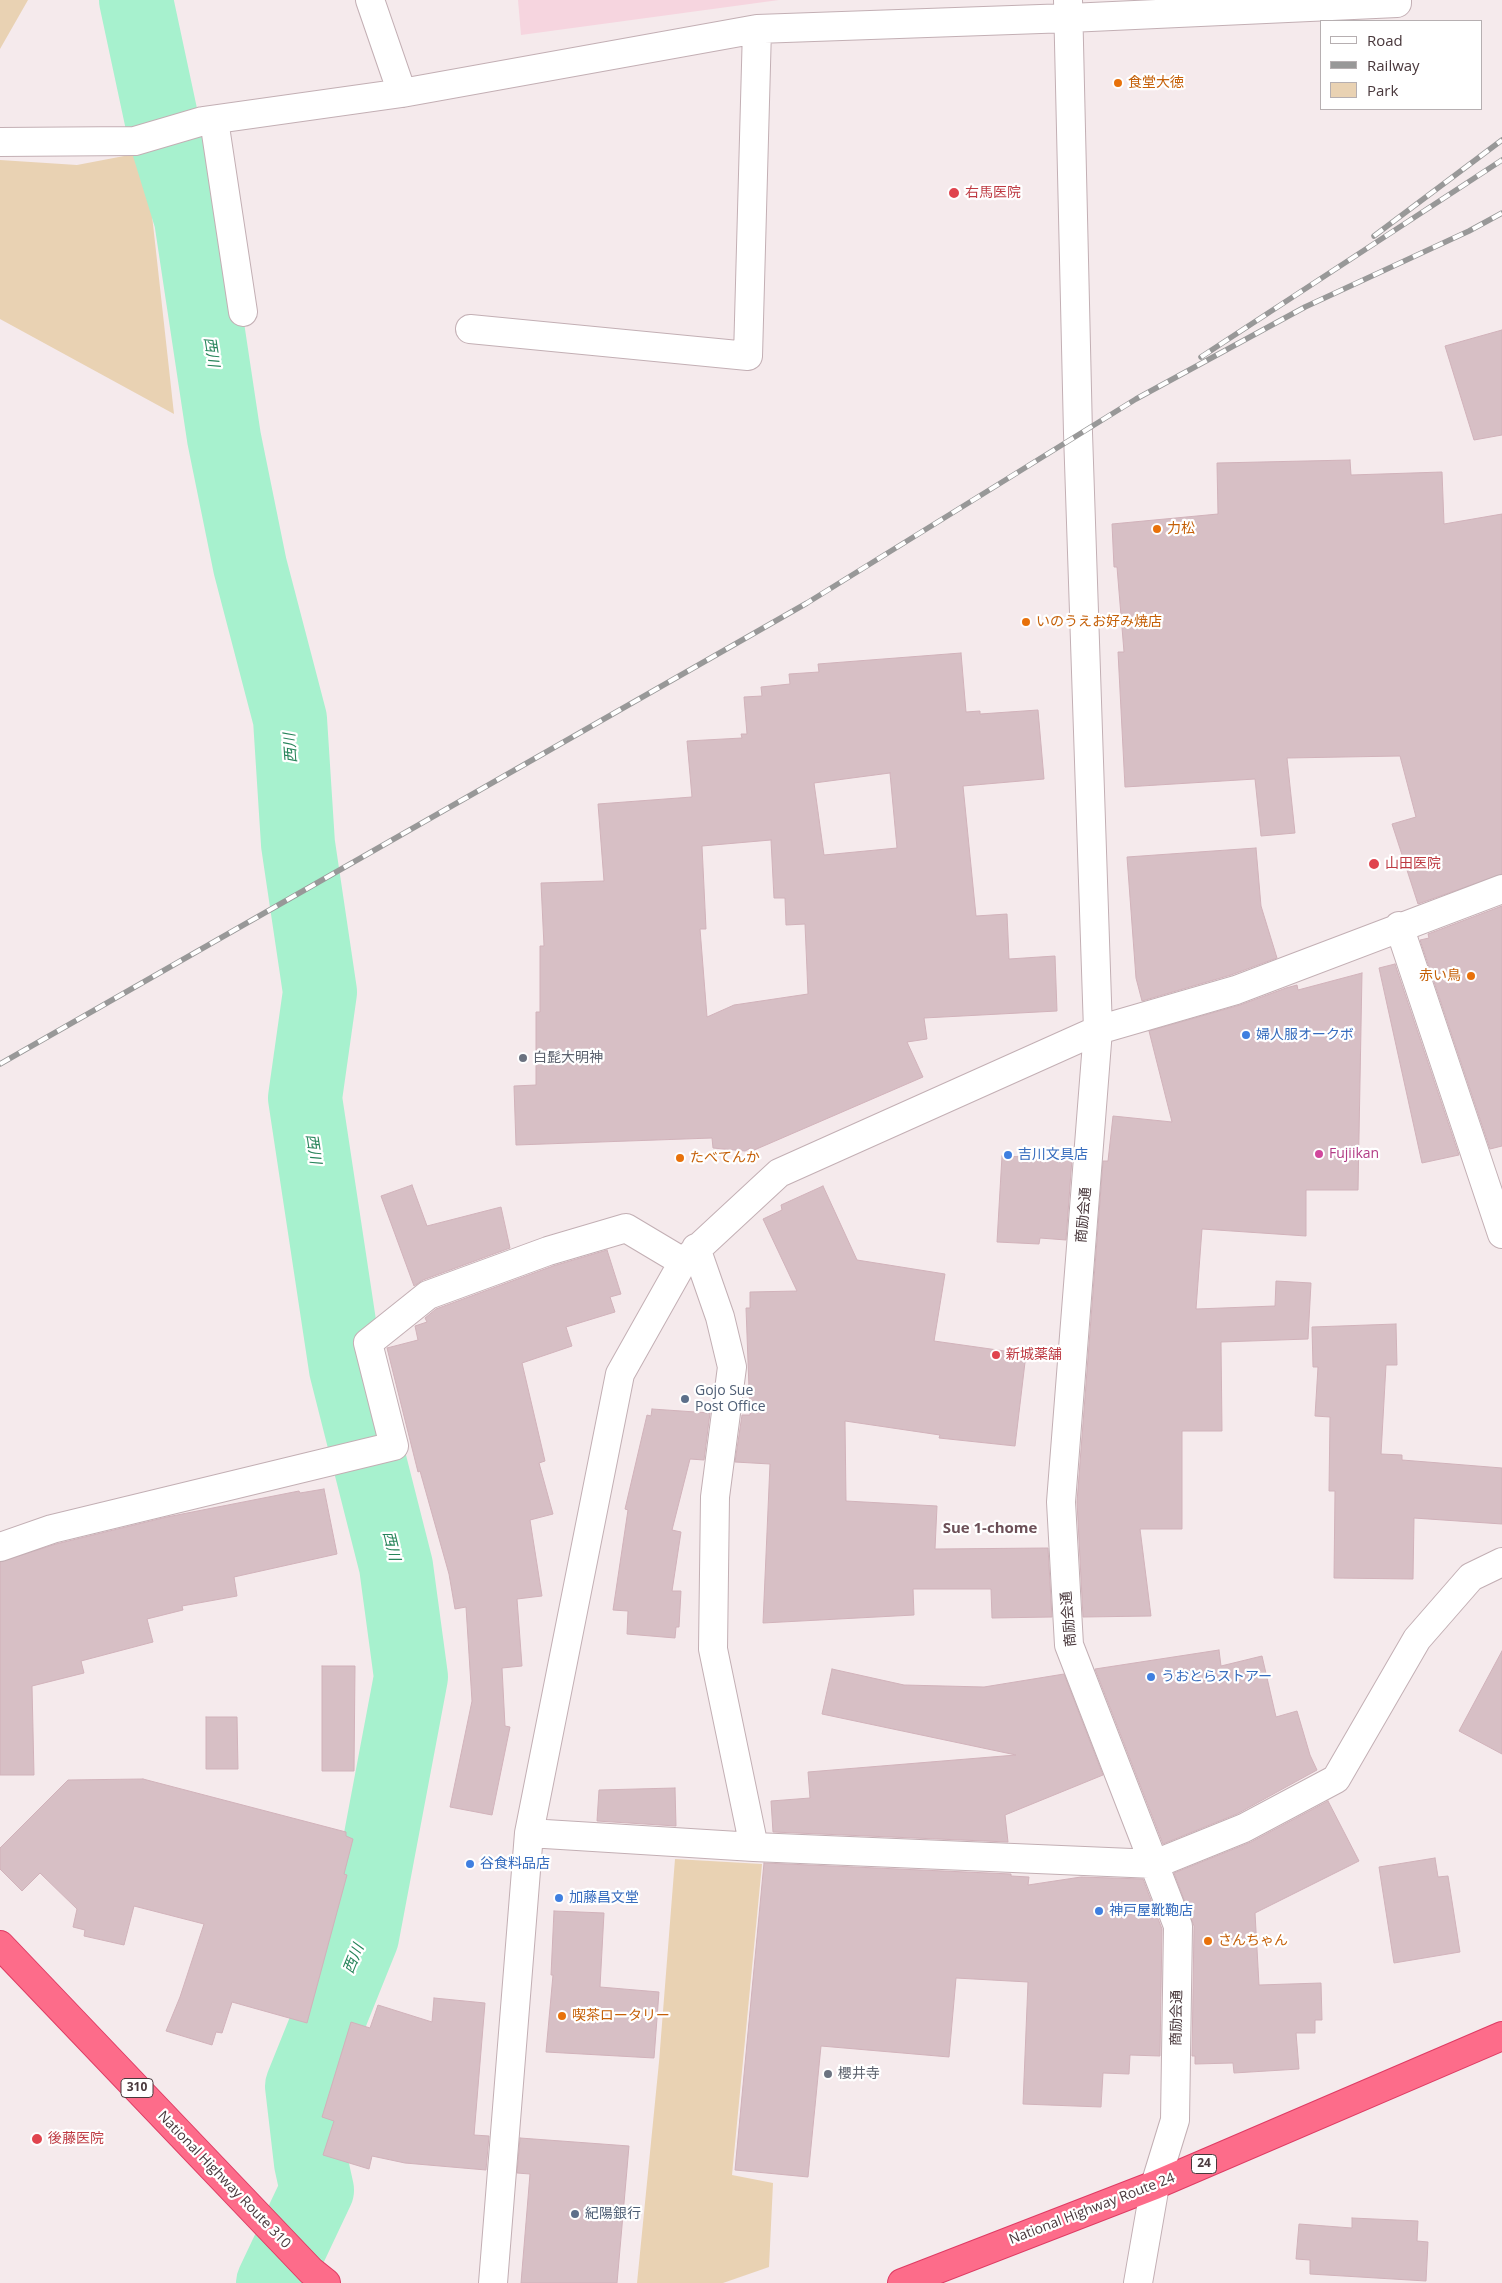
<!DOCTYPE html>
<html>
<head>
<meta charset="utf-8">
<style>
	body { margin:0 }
	#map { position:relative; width:1502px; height:2283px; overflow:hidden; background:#f5eaec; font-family:"Open Sans",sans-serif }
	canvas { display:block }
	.legend { position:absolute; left:1320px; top:20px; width:162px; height:90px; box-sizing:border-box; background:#fff; border:1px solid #b6afb1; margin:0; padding:6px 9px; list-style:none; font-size:15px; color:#49383c }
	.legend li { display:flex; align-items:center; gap:10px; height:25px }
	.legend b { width:25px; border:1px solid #b6afb1 }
</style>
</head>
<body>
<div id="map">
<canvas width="1502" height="2283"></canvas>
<ul class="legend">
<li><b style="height:6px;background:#fff"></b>Road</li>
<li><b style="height:6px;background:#989898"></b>Railway</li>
<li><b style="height:14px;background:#e9d2b3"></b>Park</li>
</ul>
</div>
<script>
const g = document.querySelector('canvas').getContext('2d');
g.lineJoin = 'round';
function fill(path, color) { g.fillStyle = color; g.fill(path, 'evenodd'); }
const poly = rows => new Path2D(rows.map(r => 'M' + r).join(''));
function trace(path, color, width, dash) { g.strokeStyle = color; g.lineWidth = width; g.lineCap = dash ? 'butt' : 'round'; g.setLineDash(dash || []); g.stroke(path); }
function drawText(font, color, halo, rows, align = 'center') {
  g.font = font + ' "Open Sans","Noto Sans JP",sans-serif'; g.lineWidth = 4.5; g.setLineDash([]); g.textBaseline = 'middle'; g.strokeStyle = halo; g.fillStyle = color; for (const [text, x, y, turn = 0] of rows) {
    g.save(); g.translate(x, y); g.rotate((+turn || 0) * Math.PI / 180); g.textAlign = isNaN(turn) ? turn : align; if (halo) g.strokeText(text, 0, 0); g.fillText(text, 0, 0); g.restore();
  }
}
const commercial = poly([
	[518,0,779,0,521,35]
]);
const green = poly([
	[0,0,28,0,0,49],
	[145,152,174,414,0,319,0,160,77,165],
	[675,1859,762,1864,732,2175,773,2183,769,2267,723,2283,637,2283,659,2062]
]);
const river = poly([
	[136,0,164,131,191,219,224,438,250,566,290,719,298,844,320,992,305,1098,346,1369,396,1566,411,1677,362,1937,302,2086,311,2163,317,2190,273,2283]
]);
const building = poly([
	[1502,330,1502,435,1474,440,1445,346,1502,330],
	[1350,460,1351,475,1442,472,1444,524,1502,514,1502,874,1418,904,1392,824,1416,817,1400,756,1287,758,1295,833,1261,836,1255,779,1125,787,1118,652,1124,652,1117,567,1114,567,1112,524,1218,514,1217,463,1350,460],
	[961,653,966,712,980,711,980,714,1038,710,1044,779,963,786,976,916,1007,914,1009,959,1055,956,1057,1011,924,1018,927,1039,907,1042,923,1077,752,1151,751,1148,745,1151,713,1148,712,1138,516,1145,514,1086,536,1085,536,1012,540,1012,540,946,544,946,541,883,604,881,598,804,692,797,687,741,742,738,741,734,747,734,744,697,762,696,761,687,790,684,789,674,819,672,818,664,961,653],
	[890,773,897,848,824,855,814,783,890,773],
	[771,840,774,898,785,898,786,925,805,924,808,994,734,1005,707,1017,700,929,706,929,702,846,771,840],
	[1256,848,1261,906,1277,958,1231,975,1142,1001,1136,978,1127,857,1256,848],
	[1502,906,1502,1146,1490,1149,1420,940,1429,938,1428,934,1502,906],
	[1395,964,1459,1155,1422,1163,1379,968,1395,964],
	[1362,973,1358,1190,1306,1190,1306,1236,1202,1229,1196,1309,1275,1306,1276,1281,1311,1283,1308,1339,1221,1342,1222,1431,1182,1431,1182,1529,1140,1529,1151,1616,1083,1617,1077,1502,1103,1161,1108,1161,1113,1116,1172,1122,1149,1031,1240,1005,1286,988,1297,985,1298,990,1362,973],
	[1002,1156,1072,1159,1066,1240,1040,1238,1039,1244,997,1242,1002,1156],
	[412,1185,427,1226,501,1207,510,1248,423,1280,414,1286,381,1196,412,1185],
	[823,1186,857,1260,945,1274,934,1341,1026,1354,1015,1446,939,1438,940,1435,845,1421,846,1501,937,1506,935,1549,1048,1548,1052,1617,992,1618,991,1589,913,1589,914,1615,763,1623,770,1464,735,1462,742,1415,750,1415,746,1308,750,1308,750,1292,797,1291,763,1219,782,1210,781,1205,823,1186],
	[607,1250,621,1294,610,1297,615,1312,566,1327,572,1346,522,1363,545,1461,539,1463,553,1514,530,1520,542,1596,517,1599,522,1666,502,1668,505,1726,510,1727,492,1815,450,1807,472,1701,466,1607,455,1609,449,1574,420,1471,418,1472,387,1348,418,1340,415,1326,427,1322,425,1318,436,1309,553,1266,607,1250],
	[1396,1324,1397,1365,1386,1365,1381,1454,1402,1455,1402,1460,1502,1468,1502,1524,1414,1518,1413,1579,1334,1578,1335,1491,1329,1491,1330,1417,1315,1416,1318,1367,1313,1367,1312,1327,1396,1324],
	[652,1409,710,1413,704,1460,690,1459,672,1530,681,1532,672,1591,681,1591,679,1627,676,1627,675,1638,627,1634,628,1611,613,1610,628,1510,625,1509,647,1415,651,1416,652,1409],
	[324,1489,337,1554,234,1577,237,1596,182,1606,183,1610,147,1619,153,1642,81,1661,84,1673,32,1686,34,1775,0,1775,0,1562,56,1544,167,1517,299,1491,300,1493,324,1489],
	[1219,1650,1221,1666,1262,1656,1276,1717,1297,1711,1310,1755,1317,1770,1237,1814,1163,1844,1095,1669,1219,1650],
	[1502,1651,1502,1754,1459,1731,1502,1651],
	[322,1666,355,1666,354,1771,322,1771,322,1666],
	[832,1669,904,1685,984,1687,1064,1674,1103,1775,1005,1815,1008,1842,773,1832,771,1801,810,1798,808,1772,1016,1755,822,1714,832,1669],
	[206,1717,237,1717,238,1769,206,1769,206,1717],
	[143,1779,346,1832,346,1836,353,1839,344,1874,347,1875,307,2023,232,2002,222,2033,216,2032,212,2045,166,2031,180,1997,204,1924,134,1906,124,1945,84,1936,85,1930,73,1927,77,1909,40,1873,22,1891,0,1869,0,1848,68,1780,143,1779],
	[675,1788,676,1826,597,1821,599,1790,675,1788],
	[1328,1801,1359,1861,1255,1913,1259,1985,1321,1983,1322,2020,1315,2020,1315,2033,1296,2033,1299,2069,1234,2073,1233,2063,1195,2064,1195,2056,1192,2056,1194,1926,1174,1873,1251,1842,1328,1801],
	[1435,1858,1438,1877,1448,1876,1460,1952,1394,1963,1379,1867,1435,1858],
	[764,1863,1011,1874,1011,1876,1029,1877,1028,1885,1081,1877,1143,1879,1162,1929,1160,2056,1130,2055,1129,2074,1103,2073,1101,2107,1023,2104,1028,1982,956,1978,949,2057,821,2046,808,2177,735,2170,764,1863],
	[554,1911,604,1913,600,1987,659,1992,654,2058,546,2052,553,1975,551,1975,554,1911],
	[434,1998,485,2003,474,2135,489,2136,486,2170,405,2163,372,2156,369,2169,323,2155,334,2121,322,2117,351,2022,370,2028,378,2005,432,2022,434,1998],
	[520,2138,629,2146,617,2283,521,2283,530,2174,517,2173,520,2138],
	[1352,2218,1418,2221,1417,2241,1428,2242,1426,2281,1310,2274,1310,2260,1296,2259,1299,2224,1352,2228,1352,2218]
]);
const minor = poly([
	[370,0,402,93],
	[1068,0,1078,433,1098,1030,1061,1502,1069,1645,1178,1926,1175,2120,1155,2185,1138,2283],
	[214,120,243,312],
	[0,142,135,141,203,121,402,93,757,29,1069,18,1397,3,1397,0],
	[470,329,748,356,757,29],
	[1399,926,1502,1234],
	[696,1248,720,1317,732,1367,715,1497,713,1649,754,1847],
	[0,1547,52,1529,394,1446,368,1343,428,1295,548,1251,626,1228,683,1262],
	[529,1833,754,1847,1155,1864,1244,1828,1336,1779,1417,1639,1471,1577,1502,1562],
	[493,2283,529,1833,620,1374,683,1262,779,1173,1098,1030,1236,990,1502,889]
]);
const highway = poly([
	[0,1945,311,2271,326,2283],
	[902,2283,1155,2185,1502,2036]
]);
const rail = poly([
	[1374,236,1502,140],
	[1201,357,1502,160],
	[0,1064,807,603,1136,399,1305,307,1469,231,1502,213]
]);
const markers = [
	[1118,83,5,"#e8710a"],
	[954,193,6,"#e0444e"],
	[1157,529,5,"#e8710a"],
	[1026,622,5,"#e8710a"],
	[1374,864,6,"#e0444e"],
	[1471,976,5,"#e8710a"],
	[1246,1035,5,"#3f7fe0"],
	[523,1058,5,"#6b7280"],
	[1319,1154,5,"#d1479c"],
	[1008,1155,5,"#3f7fe0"],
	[680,1158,5,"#e8710a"],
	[996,1355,5,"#e0444e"],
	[685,1399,5,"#5c6f8a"],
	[1151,1677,5,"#3f7fe0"],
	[470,1864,5,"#3f7fe0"],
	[559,1898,5,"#3f7fe0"],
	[1099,1911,5,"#3f7fe0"],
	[1208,1941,5,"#e8710a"],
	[562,2016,5,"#e8710a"],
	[828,2074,5,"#6b7280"],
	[37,2139,6,"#e0444e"],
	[575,2214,5,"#5c6f8a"]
];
const shields = [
	[137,2088,32],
	[1204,2164,25]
];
const shieldNames = [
	["310",137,2088],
	["24",1204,2164]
];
const foodNames = [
	["食堂大徳",1128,83],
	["力松",1167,529],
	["いのうえお好み焼店",1036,622],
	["赤い鳥",1461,976,"right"],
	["たべてんか",690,1158],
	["さんちゃん",1218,1941],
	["喫茶ロータリー",572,2016]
];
const healthNames = [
	["右馬医院",965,193],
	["山田医院",1385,864],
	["新城薬舗",1006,1355],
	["後藤医院",48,2139]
];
const shopNames = [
	["婦人服オークボ",1256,1035],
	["吉川文具店",1018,1155],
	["うおとらストアー",1161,1677],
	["谷食料品店",480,1864],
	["加藤昌文堂",569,1898],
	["神戸屋靴鞄店",1109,1911]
];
const worshipNames = [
	["白髭大明神",533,1058],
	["櫻井寺",838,2074]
];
const hotelNames = [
	["Fujiikan",1329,1154]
];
const streetNames = [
	["商励会通",1084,1215,-85],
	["商励会通",1069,1619,-95],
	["商励会通",1177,2018,-89],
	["National Highway Route 310",224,2180,46],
	["National Highway Route 24",1092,2209,-21]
];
const serviceNames = [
	["Gojo Sue",695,1391],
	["Post Office",695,1407],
	["紀陽銀行",585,2214]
];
const waterNames = [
	["西川",211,352,81],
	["西川",291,748,-94],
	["西川",313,1149,81],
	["西川",391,1546,76],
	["西川",354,1959,-68]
];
const neighbourhoodNames = [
	["Sue 1-chome",990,1529]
];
fill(commercial, '#f6d5df');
fill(green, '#e9d2b3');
trace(river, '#a7f1ce', 74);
fill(building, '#d7bfc5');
trace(building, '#d1b2ba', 1);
trace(minor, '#c3afb4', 30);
trace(highway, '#de3b63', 30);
trace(minor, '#fff', 28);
trace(highway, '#fd6c8a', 28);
trace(rail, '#989898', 5.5);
trace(rail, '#fff', 4, [11]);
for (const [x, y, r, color] of markers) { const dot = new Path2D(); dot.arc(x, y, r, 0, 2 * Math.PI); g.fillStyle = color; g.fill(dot); trace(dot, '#fff', 2); }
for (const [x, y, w] of shields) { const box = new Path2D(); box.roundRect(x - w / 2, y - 9.5, w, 19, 4); g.fillStyle = '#fff'; g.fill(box); trace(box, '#49383c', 1); }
drawText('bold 12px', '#49383c', null, shieldNames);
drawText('14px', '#c56008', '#fff', foodNames, 'left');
drawText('14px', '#be3a42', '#fff', healthNames, 'left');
drawText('14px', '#366cbe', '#fff', shopNames, 'left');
drawText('14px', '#5b616d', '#fff', worshipNames, 'left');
drawText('14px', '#b23c85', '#fff', hotelNames, 'left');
drawText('14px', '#49383c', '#fff', streetNames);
drawText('14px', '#4e5e75', '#fff', serviceNames, 'left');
drawText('italic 15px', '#27845a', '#fff', waterNames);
drawText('bold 15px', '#6c4f57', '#fff', neighbourhoodNames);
</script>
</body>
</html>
